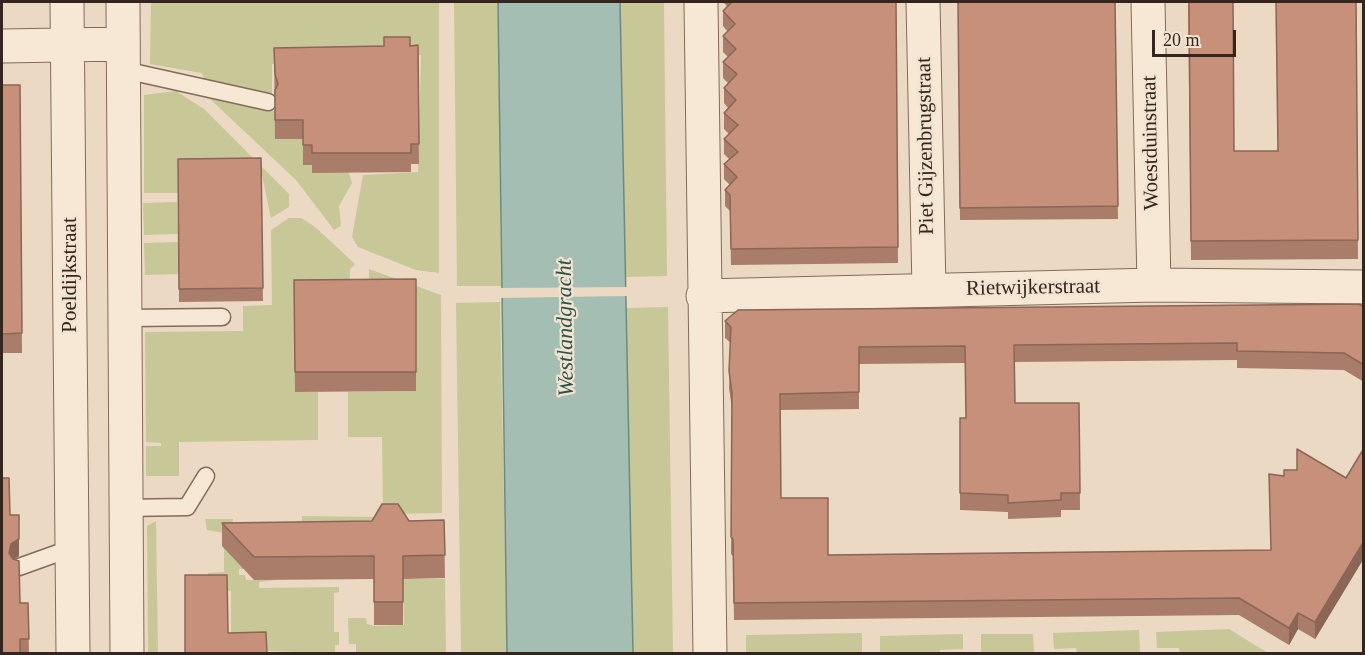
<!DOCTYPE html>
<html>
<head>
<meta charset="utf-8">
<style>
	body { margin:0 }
	#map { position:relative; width:1365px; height:655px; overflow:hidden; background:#ebd9c3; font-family:Georgia,serif }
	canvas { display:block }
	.frame { position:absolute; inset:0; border:3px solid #34261e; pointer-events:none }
	.scale { position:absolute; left:1152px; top:30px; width:84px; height:27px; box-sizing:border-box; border:3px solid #34261e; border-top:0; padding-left:8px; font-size:18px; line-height:21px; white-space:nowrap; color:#34261e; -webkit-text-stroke:4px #f3e4d2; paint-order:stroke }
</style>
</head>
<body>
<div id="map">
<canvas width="1365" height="655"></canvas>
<div class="frame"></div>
<div class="scale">20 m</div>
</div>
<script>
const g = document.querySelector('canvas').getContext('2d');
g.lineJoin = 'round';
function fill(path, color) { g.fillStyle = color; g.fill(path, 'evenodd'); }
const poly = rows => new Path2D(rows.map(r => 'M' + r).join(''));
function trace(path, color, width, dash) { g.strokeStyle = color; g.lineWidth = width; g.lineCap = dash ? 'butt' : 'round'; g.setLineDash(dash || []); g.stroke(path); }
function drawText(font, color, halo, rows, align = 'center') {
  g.font = font + ' Georgia,serif'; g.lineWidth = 4.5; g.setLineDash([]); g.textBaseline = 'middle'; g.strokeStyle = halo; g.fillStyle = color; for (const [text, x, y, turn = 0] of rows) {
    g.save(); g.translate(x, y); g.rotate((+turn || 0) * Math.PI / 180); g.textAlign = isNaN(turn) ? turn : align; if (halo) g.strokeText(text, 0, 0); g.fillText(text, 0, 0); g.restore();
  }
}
const green = poly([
	[151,2,439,2,439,273,416,270,358,247,352,237,363,175,418,172,421,55,272,64,272,94,204,79,202,73,150,64],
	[454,2,498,2,501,286,457,286],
	[620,2,664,2,667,276,625,277],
	[176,91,204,109,289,194,289,207,271,218,261,171,178,193,144,193,144,95],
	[209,98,275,111,303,139,349,173,352,183,339,206,341,226,334,230,296,180],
	[177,202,178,234,144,235,143,203],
	[289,218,301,218,314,226,355,264,350,269,349,299,295,392,318,392,318,440,179,442,179,476,146,476,146,446,161,446,161,443,146,442,145,332,243,331,243,306,272,305,271,230],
	[178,242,179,274,145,275,144,243],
	[369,269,441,295,442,513,383,514,382,437,348,437,348,392,416,391,369,299],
	[500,302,507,653,461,653,456,303],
	[668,307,673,653,633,653,626,308],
	[302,516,373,517,374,539,302,534],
	[205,519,233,519,227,550,245,569,239,569,239,575,245,575,246,580,278,580,259,582,259,588,339,587,339,592,334,593,334,632,339,632,339,645,335,645,335,653,231,650,231,591,207,589,208,573,224,572,224,533,207,530],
	[156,521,158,653,148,653,147,526],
	[403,579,445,579,446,653,356,653,356,644,349,644,348,618,366,618,367,624,374,626,404,625],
	[1229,629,1268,653,1180,654,1179,648,1157,648,1156,632],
	[1139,630,1140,653,1077,653,1076,648,1054,649,1053,633],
	[862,633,862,653,746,653,746,635],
	[963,634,963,649,940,650,940,654,880,653,880,636],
	[1033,634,1034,653,981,653,981,634]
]);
const water = poly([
	[498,2,620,2,633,653,507,653,498,2]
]);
const pier = poly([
	[628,287,629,296,497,298,498,288]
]);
const service = poly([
	[124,70,268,102],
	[126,318,222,317],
	[124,508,187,507,206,476],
	[19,567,72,548]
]);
const minor = poly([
	[67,2,73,654],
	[123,2,127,654],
	[701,2,710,654],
	[923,2,929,290],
	[1148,2,1154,285],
	[2,46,123,44],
	[703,296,1154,285,1364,287]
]);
const wall = poly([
	[723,2,896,2,898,263,731,265,730,211,725,206,725,190,730,185,724,179,724,164,729,159,724,154,724,139,729,134,724,129,724,113,728,108,724,103,724,88,728,83,723,78,723,62,728,57,723,52,723,36,728,32,723,26,723,11,727,6],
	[958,2,1115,2,1118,219,960,220],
	[1188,2,1234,151,1277,151,1356,2,1358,259,1191,260],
	[418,45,419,164,411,164,411,172,312,173,312,165,303,165,303,139,275,139,274,48],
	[2,85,20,85,22,353,2,353],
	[261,158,263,301,179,302,178,159],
	[416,279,416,391,295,392,294,280],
	[1364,307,1364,382,1344,370,1237,368,1237,360,1014,362,1015,403,1079,403,1080,510,1061,510,1061,517,1008,519,1008,512,960,510,960,418,966,418,965,363,859,364,859,409,780,410,781,498,828,555,1271,550,1284,476,1346,478,1364,448,1364,558,1315,639,1298,629,1289,645,1239,615,734,620,733,556,731,554,732,409,729,388,731,343,725,338,725,321],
	[10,515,19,556,14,559,20,603,28,603,29,654,2,654],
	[444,520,445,578,403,579,403,625,374,625,374,579,254,580,222,546,222,523]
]);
const shadedWall = poly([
	[19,539,19,556,11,561,9,553,11,544],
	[1364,541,1364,558,1315,639,1315,622],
	[1298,613,1298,629,1289,645,1289,628]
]);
const building = poly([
	[732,2,896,2,898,247,731,249,730,195,725,190,737,177,724,164,738,152,724,139,738,125,724,113,736,100,724,88,737,74,723,62,736,49,723,36,735,24,723,11,732,2],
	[958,2,1115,2,1118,206,960,208,958,2],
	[1189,2,1233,2,1234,151,1278,151,1276,2,1356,2,1358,240,1191,241,1189,2],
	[384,37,410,37,410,46,418,45,419,144,411,144,411,153,312,153,312,145,303,145,303,120,275,120,275,90,278,84,275,74,274,48,384,46,384,37],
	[2,85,20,85,22,333,2,334,2,85],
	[261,158,263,288,179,289,178,159,261,158],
	[416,279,416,372,295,372,294,280,416,279],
	[1359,304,1364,307,1364,365,1344,353,1237,351,1237,343,1014,345,1015,403,1079,403,1080,493,1061,493,1061,500,1008,503,1008,495,960,493,960,418,966,418,965,346,859,347,859,392,780,394,781,498,828,498,828,555,1271,550,1269,474,1284,476,1284,470,1297,470,1297,449,1346,478,1364,448,1364,541,1315,622,1298,613,1289,628,1239,598,734,603,733,539,731,537,732,393,729,371,731,327,725,321,738,310,1359,304],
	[2,478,9,478,10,515,19,515,19,539,11,544,9,553,13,559,19,561,20,603,28,603,29,639,20,639,20,654,2,654,2,478],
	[382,504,398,504,409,521,444,520,445,555,403,556,403,602,374,602,374,556,254,557,222,523,372,521,382,504],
	[185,575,227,575,228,633,266,632,267,654,185,654,185,575]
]);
const streetNames = [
	["Woestduinstraat",1151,143,-91],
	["Piet Gijzenbrugstraat",926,146,-91],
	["Poeldijkstraat",70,275,-90],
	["Rietwijkerstraat",1033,288,-1]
];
const waterNames = [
	["Westlandgracht",566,328,-91]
];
fill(green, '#c8c797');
fill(water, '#a5beb3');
trace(water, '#6c8b7f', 1.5);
fill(pier, '#ebd9c3');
trace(service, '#836b5b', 19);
trace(minor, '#836b5b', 35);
trace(service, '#f6e8d5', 16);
trace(minor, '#f6e8d5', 33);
fill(wall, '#aa7c6a');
fill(shadedWall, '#8b6556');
fill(building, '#c6907b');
trace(building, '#8b6556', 1.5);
drawText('21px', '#34261e', '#f3e4d2', streetNames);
drawText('italic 22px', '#2e534c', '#f3e4d2', waterNames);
</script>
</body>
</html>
